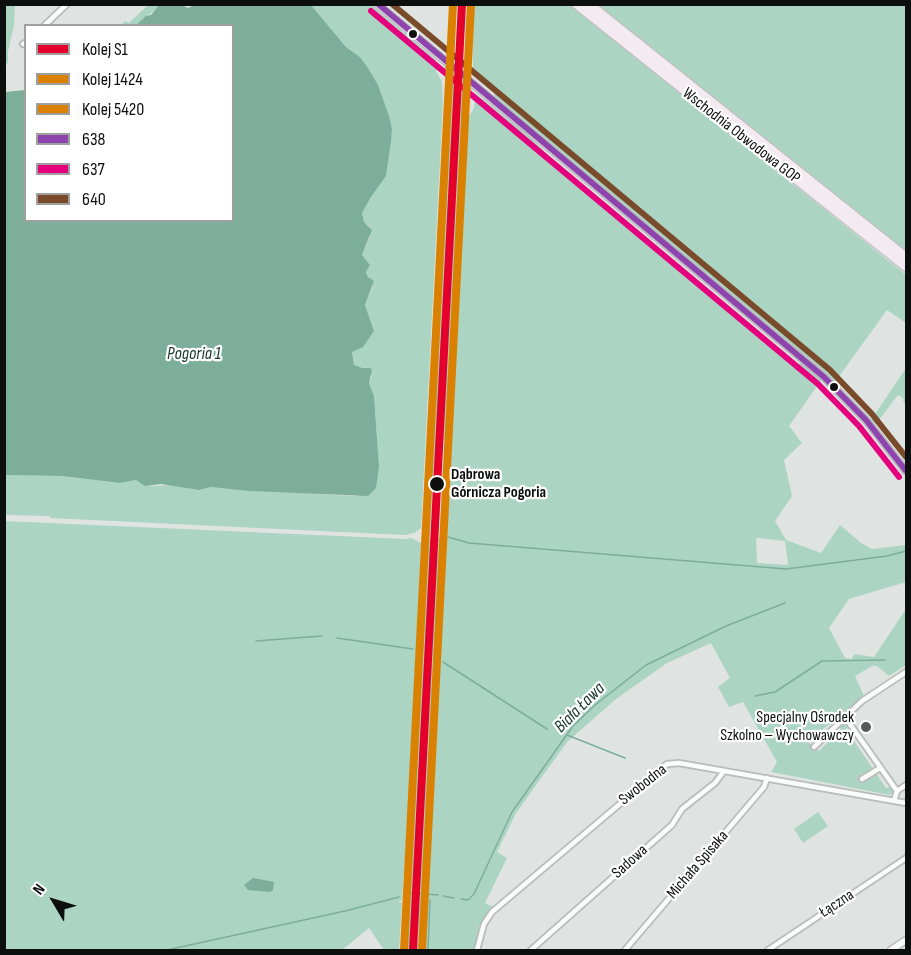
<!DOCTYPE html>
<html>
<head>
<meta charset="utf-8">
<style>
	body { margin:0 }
	#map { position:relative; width:911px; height:955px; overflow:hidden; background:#dfe4e2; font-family:"Sofia Sans Condensed",sans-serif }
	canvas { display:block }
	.frame { position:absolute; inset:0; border:6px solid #0d0f0e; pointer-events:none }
	.legend { position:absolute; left:24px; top:24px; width:210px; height:198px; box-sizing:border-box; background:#fff; border:2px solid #9e9f9f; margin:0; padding:8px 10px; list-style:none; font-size:18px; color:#0d0f0e }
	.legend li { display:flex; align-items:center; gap:12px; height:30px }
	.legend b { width:30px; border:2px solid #9e9f9f }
	.north { position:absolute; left:24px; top:871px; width:60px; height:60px; -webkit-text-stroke:4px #fff; paint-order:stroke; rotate:308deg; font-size:16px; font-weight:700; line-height:24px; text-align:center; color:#0d0f0e }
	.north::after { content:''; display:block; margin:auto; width:21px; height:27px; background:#0d0f0e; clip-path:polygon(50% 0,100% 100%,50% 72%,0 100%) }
</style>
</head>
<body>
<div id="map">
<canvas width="911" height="955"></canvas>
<div class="frame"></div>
<ul class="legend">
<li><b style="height:8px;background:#e4002b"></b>Kolej S1</li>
<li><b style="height:8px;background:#db8102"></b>Kolej 1424</li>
<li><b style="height:8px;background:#db8102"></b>Kolej 5420</li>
<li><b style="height:8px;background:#8e44ad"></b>638</li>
<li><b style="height:8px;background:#e5007d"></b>637</li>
<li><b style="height:8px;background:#7a4b2a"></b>640</li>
</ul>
<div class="north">N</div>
</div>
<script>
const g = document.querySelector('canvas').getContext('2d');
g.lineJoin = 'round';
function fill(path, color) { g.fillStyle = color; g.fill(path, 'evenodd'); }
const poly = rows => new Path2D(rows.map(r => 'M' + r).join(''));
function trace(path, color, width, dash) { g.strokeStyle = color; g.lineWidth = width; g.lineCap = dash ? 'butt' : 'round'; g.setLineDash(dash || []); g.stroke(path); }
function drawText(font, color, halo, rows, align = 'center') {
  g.font = font + ' "Sofia Sans Condensed",sans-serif'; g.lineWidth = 4.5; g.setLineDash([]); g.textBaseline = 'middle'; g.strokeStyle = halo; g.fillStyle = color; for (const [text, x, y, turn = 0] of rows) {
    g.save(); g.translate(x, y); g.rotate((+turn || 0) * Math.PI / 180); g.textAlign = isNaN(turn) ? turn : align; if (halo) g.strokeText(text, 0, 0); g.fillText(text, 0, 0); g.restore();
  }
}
const green = poly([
	[5,4,15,5,14,25,8,51,8,62,5,66],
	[148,5,161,5,136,25,120,26,125,21,129,23],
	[311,5,371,5,436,60,436,71,442,82,443,103,421,528,414,533,404,535,50,518,50,516,5,515,5,475,62,476,120,483,136,480,151,486,173,485,199,490,211,487,334,495,355,496,375,488,379,467,374,396,369,383,372,376,354,365,352,352,363,346,374,331,365,305,373,286,366,272,370,265,362,255,370,237,370,227,364,222,362,213,371,197,386,176,392,129,378,86,368,68,360,57,346,47],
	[472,5,570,5,906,275,906,323,887,310,835,382,820,371,495,100,494,87,473,68],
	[596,5,906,5,906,251,618,22],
	[446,65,457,76,457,85,438,440,436,440,430,535,424,540,447,132,448,88,443,69],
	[462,80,470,86,469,91,466,91,465,123,474,108,476,94,530,137,544,151,540,154,798,365,801,362,822,379,789,426,802,443,784,460,792,496,775,521,786,540,821,553,840,525,861,543,872,549,906,545,906,582,849,599,829,628,845,658,851,659,855,654,874,657,906,609,906,665,889,676,877,666,872,666,855,676,864,696,802,746,808,742,819,751,841,729,839,726,846,721,849,726,846,729,886,788,890,787,893,792,890,795,771,772,777,762,743,702,729,707,718,687,730,678,711,643,667,663,616,699,567,742,516,813,497,852,507,858,485,903,493,907,485,916,476,950,417,950,438,538,442,538,445,440,443,440],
	[758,538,785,541,788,565,757,563,756,539],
	[906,368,906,404,903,401,904,399,898,395,875,425,871,420],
	[4,521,405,539,411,538,421,543,414,738,412,739,413,743,402,900,398,902,402,903,399,950,384,950,369,928,342,950,5,950],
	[430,537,430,540,433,538,411,950,401,950,415,739,424,542],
	[818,812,828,826,803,843,794,829]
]);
const water = poly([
	[197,4,311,5,346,47,360,57,368,68,378,85,389,116,392,129,391,141,386,176,371,197,362,213,364,222,372,230,362,255,370,265,366,272,368,277,374,281,365,305,374,331,363,347,352,352,354,365,362,368,370,368,372,370,369,383,374,396,379,467,376,488,368,496,250,491,211,487,199,490,161,484,145,486,136,480,120,483,62,476,5,475,5,92,25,90,26,220,232,220,232,26,136,25,146,16,151,15,159,5,182,5,188,8],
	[253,878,274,882,273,890,270,892,248,890,244,885]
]);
const stream = poly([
	[448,537,469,543,786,569,887,556,906,551],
	[337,638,413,649],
	[256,641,322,636],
	[443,662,547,729],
	[755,696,775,692,822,661,885,660],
	[567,735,625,758],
	[426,894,442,576],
	[406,895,412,893,438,895],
	[443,896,454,898],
	[461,899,468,900,474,894,512,812,573,726,595,705,646,665,726,626,785,603],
	[167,950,345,911,399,897],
	[428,950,430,900]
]);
const street = poly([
	[44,26,67,4],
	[23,44,26,42],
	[845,717,897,791],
	[814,747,862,701,906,672],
	[862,779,880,768],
	[894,801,897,791,906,785],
	[477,950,484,924,492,912,667,764,679,763,906,803],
	[531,950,672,825,682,809,715,783,724,771],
	[625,950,764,787,767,778],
	[768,950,906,858]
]);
const secondary = poly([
	[377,4,824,377,866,420,906,471],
	[891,950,906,940]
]);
const highway = poly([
	[576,4,906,267],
	[589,4,906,257]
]);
const bus1 = poly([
	[378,4,824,377,866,420,906,471]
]);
const bus2 = poly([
	[371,11,818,384,859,426,899,477]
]);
const bus3 = poly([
	[392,4,830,370,872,414,906,457]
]);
const rail1 = poly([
	[413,950,462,4]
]);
const rail2 = poly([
	[422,950,471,4]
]);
const rail3 = poly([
	[404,950,453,4]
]);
const markers = [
	[413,34,5,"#0d0f0e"],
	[834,387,5,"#0d0f0e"],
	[437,484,8,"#0d0f0e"],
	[866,727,6,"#565a58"]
];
const streetNames = [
	["Wschodnia Obwodowa GOP",741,136,38],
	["Swobodna",643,785,-38],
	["Sadowa",630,862,-42],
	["Michała Spisaka",698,865,-49],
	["Łączna",837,904,-33]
];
const stopNames = [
	["Dąbrowa",451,475],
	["Górnicza Pogoria",451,493]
];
const poiNames = [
	["Specjalny Ośrodek",854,718],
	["Szkolno – Wychowawczy",854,736]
];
const waterNames = [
	["Pogoria 1",194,354],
	["Biała Ława",580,708,-45]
];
fill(green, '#abd4c3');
fill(water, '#7dae9b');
trace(stream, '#7dae9b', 1.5);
trace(street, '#b8bcba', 8);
trace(secondary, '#b8bcba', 9);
trace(highway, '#bfc1c0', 11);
trace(street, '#fafbfb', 4.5);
trace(secondary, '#f8f7f8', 6);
trace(highway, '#f3ebf1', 8);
trace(bus1, '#8e44ad', 6);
trace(bus2, '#e5007d', 6);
trace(bus3, '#7a4b2a', 6);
trace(rail1, '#e4002b', 8);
trace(rail2, '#db8102', 8);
trace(rail3, '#db8102', 8);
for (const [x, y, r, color] of markers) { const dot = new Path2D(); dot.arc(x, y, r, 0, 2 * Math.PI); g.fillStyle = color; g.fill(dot); trace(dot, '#fff', 2); }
drawText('16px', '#0d0f0e', '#fff', streetNames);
drawText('bold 16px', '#0d0f0e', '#fff', stopNames, 'left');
drawText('16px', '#0d0f0e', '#fff', poiNames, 'right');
drawText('italic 18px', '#153529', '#fff', waterNames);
</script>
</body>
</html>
